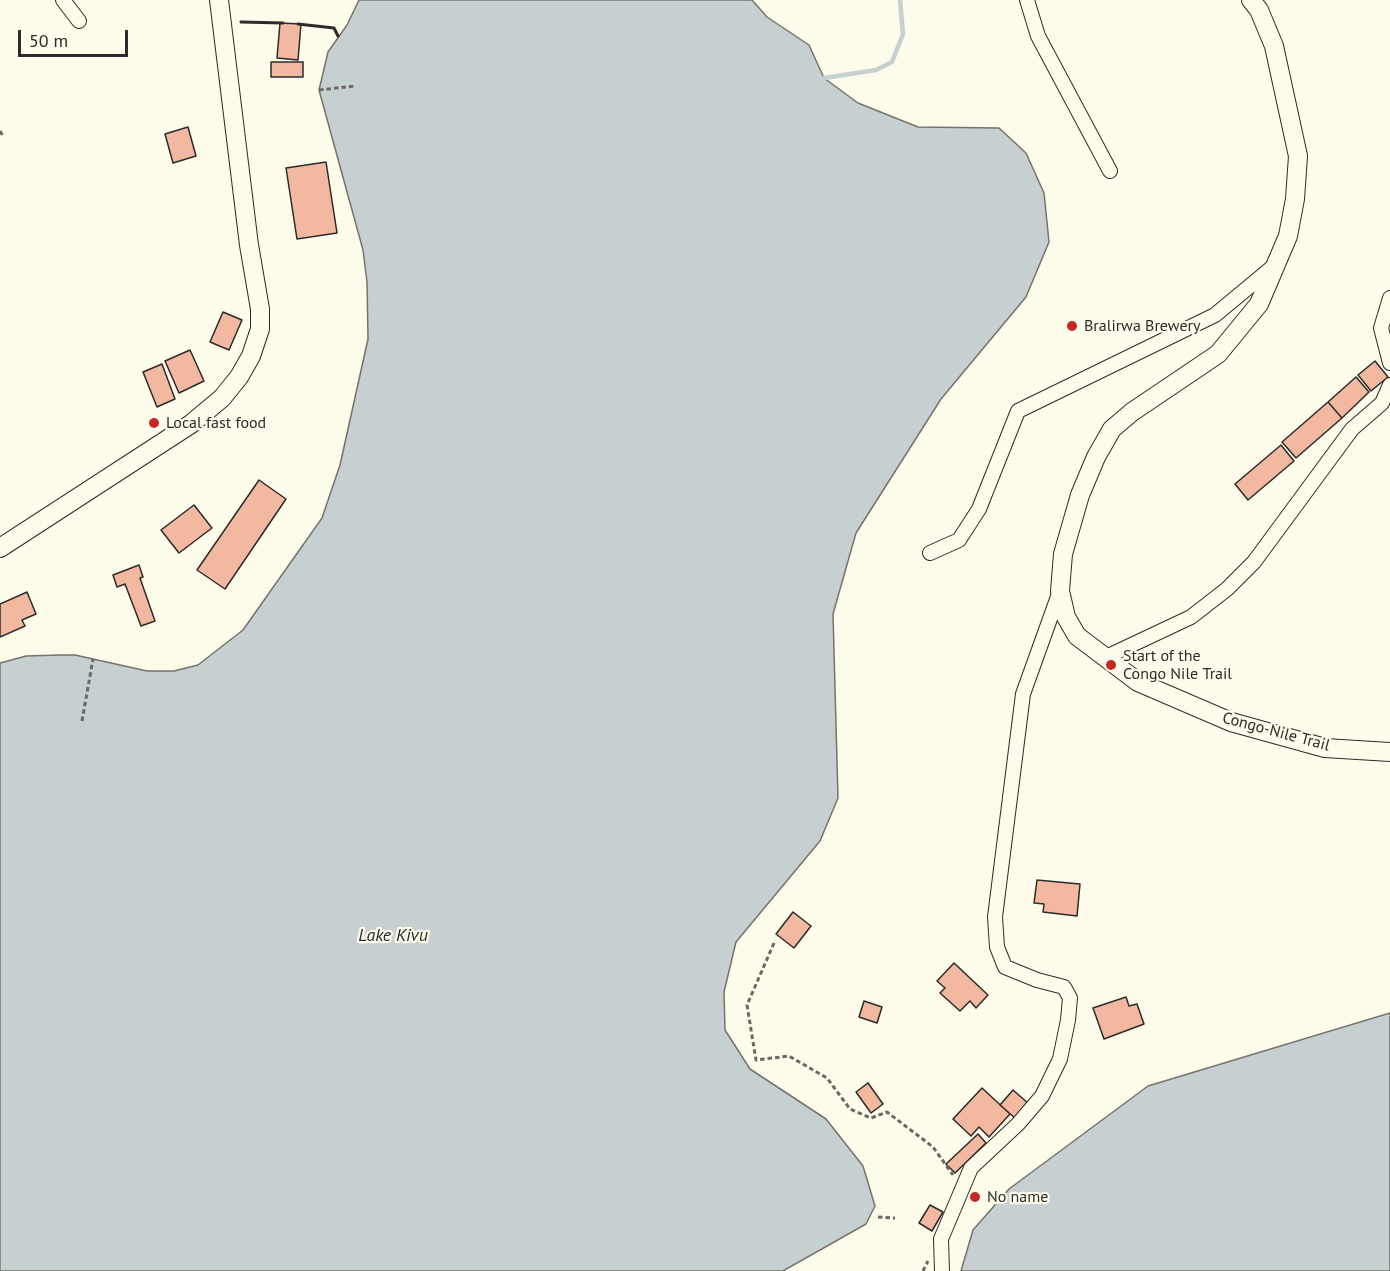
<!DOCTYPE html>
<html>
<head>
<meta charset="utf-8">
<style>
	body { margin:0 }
	#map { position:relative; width:1390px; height:1271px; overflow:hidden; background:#fdfbea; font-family:"PT Sans",sans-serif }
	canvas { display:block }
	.scale { position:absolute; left:18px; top:30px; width:110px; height:27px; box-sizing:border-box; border:3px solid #2b2b2b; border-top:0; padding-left:8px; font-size:18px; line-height:21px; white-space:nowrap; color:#2b2b2b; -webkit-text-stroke:4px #fdfbea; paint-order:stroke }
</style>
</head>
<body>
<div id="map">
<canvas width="1390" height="1271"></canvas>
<div class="scale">50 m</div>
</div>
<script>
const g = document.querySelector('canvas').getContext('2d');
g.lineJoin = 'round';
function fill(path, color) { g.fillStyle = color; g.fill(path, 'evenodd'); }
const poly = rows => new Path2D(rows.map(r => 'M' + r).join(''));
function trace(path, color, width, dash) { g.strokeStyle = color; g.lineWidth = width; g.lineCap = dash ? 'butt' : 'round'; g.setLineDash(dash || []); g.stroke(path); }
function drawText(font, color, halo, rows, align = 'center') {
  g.font = font + ' "PT Sans",sans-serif'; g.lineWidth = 4.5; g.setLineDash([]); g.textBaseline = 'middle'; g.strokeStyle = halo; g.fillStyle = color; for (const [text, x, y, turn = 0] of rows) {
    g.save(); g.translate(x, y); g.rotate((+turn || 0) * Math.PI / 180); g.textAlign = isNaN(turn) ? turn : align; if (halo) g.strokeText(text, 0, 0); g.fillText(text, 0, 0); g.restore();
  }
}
const water = poly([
	[359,0,752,0,767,17,809,45,824,78,858,103,918,127,999,128,1026,153,1044,193,1049,242,1026,297,941,399,856,533,833,614,838,798,820,841,736,942,724,992,725,1030,750,1069,826,1119,863,1166,875,1206,866,1224,783,1271,0,1271,0,663,26,656,60,655,75,655,147,671,174,671,198,665,243,630,322,518,340,465,368,339,367,282,363,250,319,90,328,52,347,25,359,0],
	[1390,1013,1390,1271,961,1271,973,1230,1009,1189,1148,1086,1390,1013]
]);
const stream = poly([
	[824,78,876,70,892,62,903,34,900,0]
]);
const building = poly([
	[280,23,301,24,298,60,277,58,280,23],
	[271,62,303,62,303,77,271,77,271,62],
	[188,127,196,156,173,163,165,134,188,127],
	[326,162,337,233,297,239,286,168,326,162],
	[223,312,242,320,229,350,210,342,223,312],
	[190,350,204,381,179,393,165,361,190,350],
	[1375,361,1388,377,1371,391,1358,375,1375,361],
	[162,364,175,399,157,407,143,372,162,364],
	[1356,377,1369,392,1342,418,1328,402,1356,377],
	[1328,402,1342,418,1296,458,1282,442,1328,402],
	[1281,445,1294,461,1248,500,1235,484,1281,445],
	[259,480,286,499,225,589,197,570,259,480],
	[194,505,212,528,179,553,161,530,194,505],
	[139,565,143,577,140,578,155,621,141,626,125,584,117,587,113,575,139,565],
	[27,592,36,614,22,620,25,626,0,637,0,604,27,592],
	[1037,880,1080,884,1077,916,1043,912,1044,904,1034,903,1037,880],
	[793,912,811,926,794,948,776,934,793,912],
	[954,963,988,995,976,1008,970,1001,960,1011,940,993,945,988,937,981,954,963],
	[1126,997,1129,1006,1137,1004,1144,1024,1104,1039,1093,1008,1126,997],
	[864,1001,882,1007,877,1023,859,1017,864,1001],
	[868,1083,883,1104,871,1113,856,1092,868,1083],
	[982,1088,1010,1114,989,1137,979,1127,971,1136,953,1119,982,1088],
	[1013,1090,1029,1104,1016,1119,1000,1105,1013,1090],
	[978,1134,986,1143,955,1173,946,1164,978,1134],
	[930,1205,943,1212,932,1231,919,1223,930,1205]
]);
const path = poly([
	[319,90,355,86],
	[0,131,3,136],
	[82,721,93,659],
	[774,943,747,1005,756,1060,789,1056,827,1078,850,1109,871,1118,887,1112,933,1147,953,1175],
	[878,1217,895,1218],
	[923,1271,928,1261]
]);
const street = poly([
	[63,0,79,21],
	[1027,0,1038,36,1110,171],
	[1390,298,1381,328,1390,363],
	[930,553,959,540,979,509,1018,411,1215,315,1274,266],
	[1104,658,1191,617,1227,589,1254,562,1352,429,1382,403,1390,385],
	[942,1271,941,1239,971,1168,1018,1124,1042,1096,1060,1059,1068,1020,1070,998,1064,987,1037,980,1005,967,997,947,995,917,1023,694,1060,591]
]);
const secondary = poly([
	[1251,0,1259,10,1274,46,1298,156,1295,199,1288,236,1259,304,1218,354,1132,412,1112,429,1096,457,1080,495,1063,554,1060,591,1066,617,1077,636,1138,682,1231,722,1325,748,1390,752],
	[0,548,191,424,222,398,239,377,251,356,260,329,260,309,249,245,219,0]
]);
const wall = poly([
	[241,22,283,23],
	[298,24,334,28,338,36]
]);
const markers = [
	[1072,326,6,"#c62828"],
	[154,423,6,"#c62828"],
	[1111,665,6,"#c62828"],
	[975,1197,6,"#c62828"]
];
const poiNames = [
	["Bralirwa Brewery",1084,326],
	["Local fast food",166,423],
	["Start of the",1123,656],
	["Congo Nile Trail",1123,674],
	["No name",987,1197]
];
const streetNames = [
	["Congo-Nile Trail",1276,732,15]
];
const waterNames = [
	["Lake Kivu",393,936]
];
fill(water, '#c7d0d0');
trace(water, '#74746e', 1.5);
trace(stream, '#c7d0d0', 4.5);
fill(building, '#f2b8a0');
trace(building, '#2b2b2b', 1.5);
trace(street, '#2b2b2b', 16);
trace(secondary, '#2b2b2b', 20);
trace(path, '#6a6964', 3, [4.5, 3]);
trace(street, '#fdfbea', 14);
trace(secondary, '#fdfbea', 18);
trace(wall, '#2b2b2b', 3);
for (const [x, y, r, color] of markers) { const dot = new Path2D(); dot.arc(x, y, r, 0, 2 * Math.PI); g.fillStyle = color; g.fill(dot); trace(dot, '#fdfbea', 2); }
drawText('16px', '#2b2b2b', '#fdfbea', poiNames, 'left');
drawText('16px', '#2b2b2b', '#fdfbea', streetNames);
drawText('italic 18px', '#2b2b2b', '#fdfbea', waterNames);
</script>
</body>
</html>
